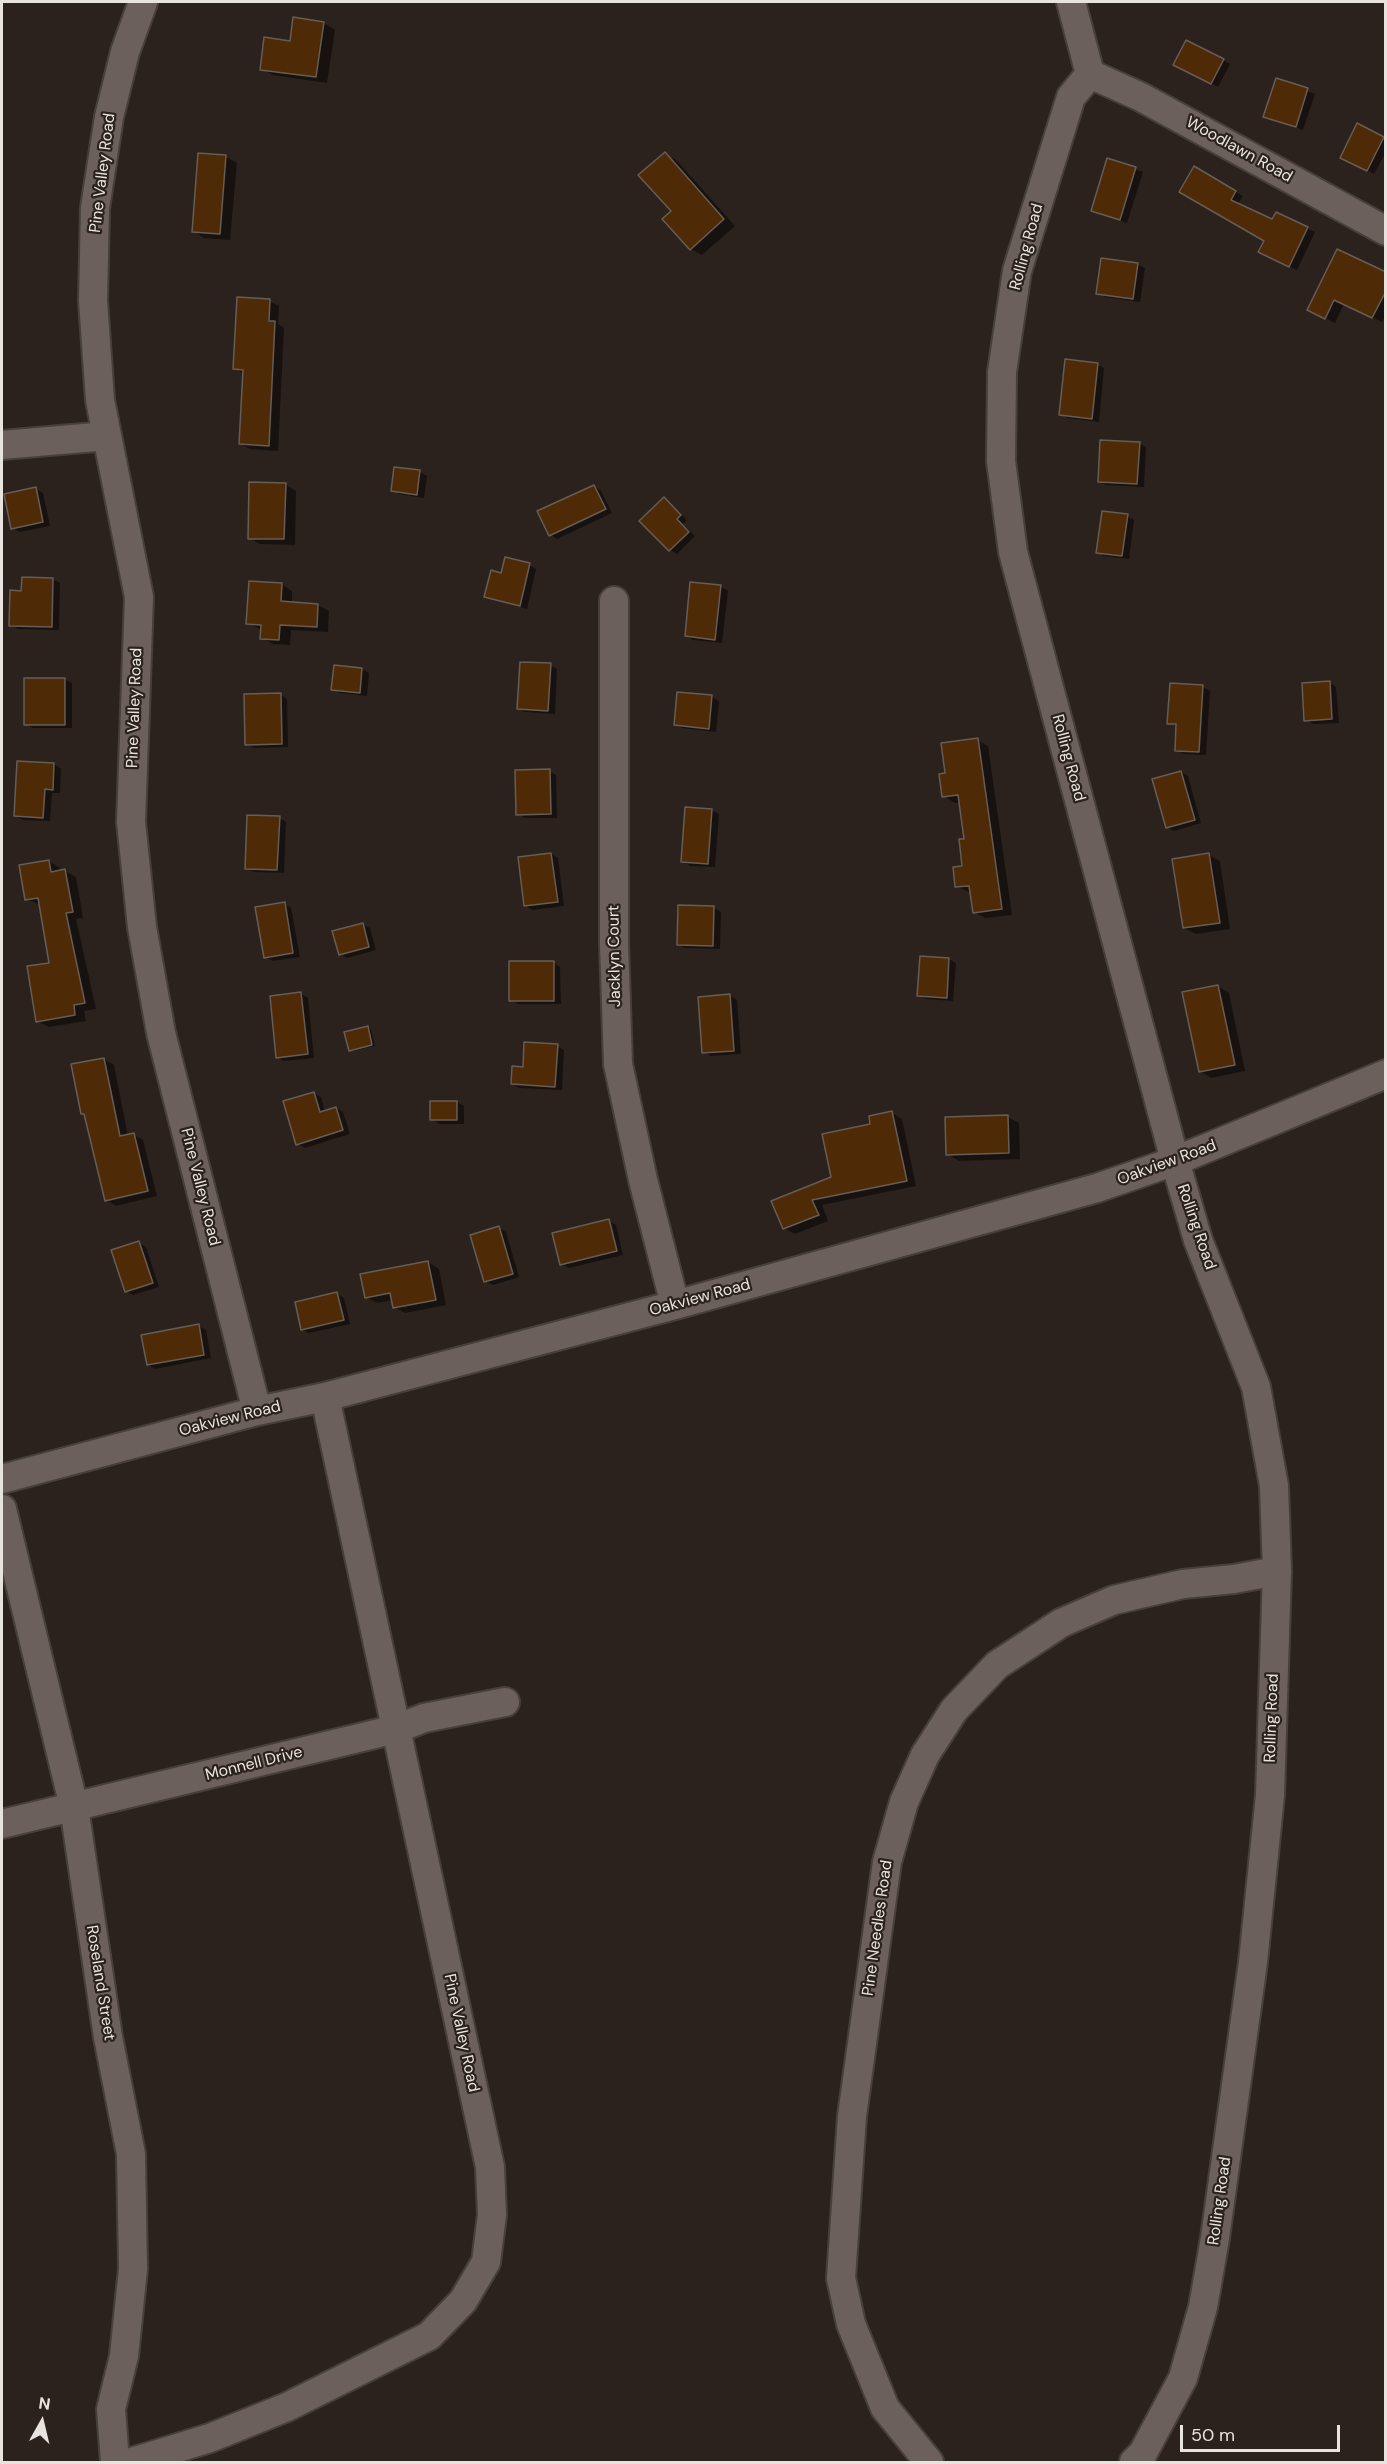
<!DOCTYPE html>
<html>
<head>
<meta charset="utf-8">
<style>
	body { margin:0 }
	#map { position:relative; width:1387px; height:2464px; overflow:hidden; background:#2b221e; font-family:"DM Sans",sans-serif }
	canvas { display:block }
	.frame { position:absolute; inset:0; border:3px solid #e9e3e0; pointer-events:none }
	.north { position:absolute; left:12px; top:2392px; width:60px; height:60px; -webkit-text-stroke:4px #2b221e; paint-order:stroke; rotate:8deg; font-size:16px; font-weight:700; line-height:24px; text-align:center; color:#e9e3e0 }
	.north::after { content:''; display:block; margin:auto; width:21px; height:27px; background:#e9e3e0; clip-path:polygon(50% 0,100% 100%,50% 72%,0 100%) }
	.scale { position:absolute; left:1180px; top:2425px; width:160px; height:27px; box-sizing:border-box; border:3px solid #e9e3e0; border-top:0; padding-left:8px; font-size:18px; line-height:21px; white-space:nowrap; color:#e9e3e0; -webkit-text-stroke:4px #2b221e; paint-order:stroke }
</style>
</head>
<body>
<div id="map">
<canvas width="1387" height="2464"></canvas>
<div class="frame"></div>
<div class="north">N</div>
<div class="scale">50 m</div>
</div>
<script>
const g = document.querySelector('canvas').getContext('2d');
g.lineJoin = 'round';
function fill(path, color) { g.fillStyle = color; g.fill(path, 'evenodd'); }
const poly = rows => new Path2D(rows.map(r => 'M' + r).join(''));
function trace(path, color, width, dash) { g.strokeStyle = color; g.lineWidth = width; g.lineCap = dash ? 'butt' : 'round'; g.setLineDash(dash || []); g.stroke(path); }
function drawText(font, color, halo, rows, align = 'center') {
  g.font = font + ' "DM Sans",sans-serif'; g.lineWidth = 4.5; g.setLineDash([]); g.textBaseline = 'middle'; g.strokeStyle = halo; g.fillStyle = color; for (const [text, x, y, turn = 0] of rows) {
    g.save(); g.translate(x, y); g.rotate((+turn || 0) * Math.PI / 180); g.textAlign = isNaN(turn) ? turn : align; if (halo) g.strokeText(text, 0, 0); g.fillText(text, 0, 0); g.restore();
  }
}
const shadow = poly([
	[2,2,3,2,2,26],
	[324,23,335,30,327,83,273,75,262,69,291,43],
	[1223,60,1230,64,1218,87,1181,68],
	[1277,80,1315,94,1303,130,1265,117],
	[1357,125,1386,140,1386,152,1374,174,1349,161],
	[665,154,676,160,735,226,702,255,691,249,673,211],
	[226,157,237,163,230,240,204,238,193,231],
	[1108,160,1143,172,1127,223,1093,211],
	[1194,168,1243,196,1238,204,1273,221,1276,214,1315,232,1297,270,1267,256,1266,241],
	[1137,264,1145,268,1140,302,1105,297,1098,293],
	[1386,274,1386,315,1382,322,1344,304,1335,323,1309,310],
	[269,301,279,306,278,324,284,328,278,451,250,449,240,444,244,374,234,368],
	[1097,364,1104,368,1099,422,1068,418,1061,414],
	[1139,443,1146,447,1144,487,1106,485,1099,481],
	[420,472,427,476,424,498,399,494,392,490],
	[285,484,296,491,295,545,260,544,249,538],
	[594,486,601,491,612,513,557,539,550,534],
	[36,489,43,493,50,526,20,532,13,528],
	[664,499,687,520,683,524,695,536,677,554,670,550],
	[1127,516,1134,520,1129,559,1104,556,1097,552],
	[529,565,536,569,527,609,486,596],
	[23,578,53,579,60,583,59,630,18,629,11,625,23,592],
	[281,584,292,591,292,603,318,605,329,611,328,632,291,630,290,645,273,644,262,638,262,630,248,623],
	[721,587,728,591,722,643,693,640,686,636],
	[550,665,557,669,555,714,525,712,518,708],
	[335,666,362,669,369,673,367,696,340,693,333,689],
	[64,679,72,683,72,728,33,728,26,724],
	[1329,682,1336,687,1339,723,1313,724,1306,720],
	[1203,687,1210,691,1206,755,1183,754,1176,750,1178,727,1169,723],
	[280,694,287,699,288,747,254,748,247,744],
	[712,697,719,701,716,732,682,728,675,724],
	[977,740,988,746,1012,915,985,918,974,912,972,893,957,887,964,867,965,840,960,802,955,803,944,796,947,775],
	[54,764,61,769,60,793,52,793,50,821,23,820,16,816],
	[549,771,556,775,557,818,525,818,518,814],
	[1181,772,1188,776,1201,823,1174,831,1167,827],
	[712,810,719,814,715,867,690,866,683,861],
	[279,818,286,822,284,873,254,872,247,868],
	[551,854,558,858,564,906,533,910,526,906],
	[1209,855,1220,861,1230,929,1196,934,1184,928],
	[49,861,60,868,61,872,65,871,76,877,83,918,76,919,96,1009,84,1011,86,1021,49,1027,37,1021,51,964,41,905,26,899],
	[284,903,291,908,300,957,273,961,265,957],
	[714,908,721,912,720,949,685,948,678,944],
	[362,924,370,928,376,950,347,958,340,954],
	[949,959,956,963,953,1001,926,999,919,995],
	[553,962,560,967,561,1004,518,1004,511,1000],
	[1218,986,1229,993,1245,1071,1211,1078,1200,1071],
	[301,994,308,998,314,1058,284,1061,277,1057],
	[730,996,737,1000,741,1054,711,1056,703,1052],
	[368,1027,371,1029,375,1046,353,1051,350,1050],
	[557,1046,564,1050,562,1090,519,1088,512,1084],
	[104,1059,114,1065,128,1136,134,1135,143,1140,157,1196,116,1206,107,1200,85,1115,82,1113],
	[314,1093,321,1097,325,1112,336,1108,343,1112,350,1134,305,1148,298,1144],
	[457,1102,464,1106,464,1124,439,1124,432,1119],
	[892,1113,902,1119,916,1186,822,1205,828,1221,795,1234,784,1228,833,1178,872,1125],
	[1008,1117,1019,1123,1020,1159,959,1161,948,1154],
	[609,1221,616,1225,623,1255,569,1268,562,1264],
	[498,1228,506,1232,519,1277,493,1285,486,1281],
	[139,1243,146,1247,159,1287,133,1295,126,1291],
	[428,1262,439,1269,446,1305,405,1313,394,1307,393,1300,377,1303,366,1297],
	[337,1294,344,1298,350,1324,309,1333,302,1329],
	[199,1326,206,1330,211,1358,155,1369,148,1365]
]);
const building = poly([
	[293,17,324,22,316,77,260,70,264,37,290,41,293,17],
	[1186,40,1224,59,1211,84,1173,65,1186,40],
	[1276,78,1308,88,1296,127,1263,117,1276,78],
	[1357,123,1384,137,1367,171,1340,158,1357,123],
	[665,152,724,219,690,250,662,219,671,211,638,175,665,152],
	[198,153,226,155,220,234,192,232,198,153],
	[1107,158,1136,167,1120,220,1091,211,1107,158],
	[1194,166,1236,191,1231,200,1272,219,1276,212,1308,227,1289,267,1258,252,1264,241,1179,192,1194,166],
	[1337,249,1386,272,1386,291,1372,318,1334,300,1325,319,1307,310,1337,249],
	[1101,258,1138,263,1133,299,1096,294,1101,258],
	[237,297,270,299,269,321,275,321,269,446,239,444,243,370,233,369,237,297],
	[1065,359,1098,363,1092,419,1059,415,1065,359],
	[1100,440,1140,442,1137,484,1098,482,1100,440],
	[394,467,420,470,417,495,391,491,394,467],
	[249,482,286,483,284,539,248,539,249,482],
	[594,485,606,509,549,536,537,511,594,485],
	[36,487,43,522,11,529,4,494,36,487],
	[664,497,681,515,677,519,689,532,669,551,639,521,664,497],
	[1102,511,1128,514,1122,556,1096,553,1102,511],
	[505,557,530,563,520,606,484,597,491,570,501,573,505,557],
	[22,577,53,578,52,627,9,626,10,590,21,591,22,577],
	[249,581,282,583,281,601,318,604,317,627,280,625,279,640,260,639,261,625,246,624,249,581],
	[690,582,721,585,715,640,685,636,690,582],
	[520,662,551,663,548,711,517,709,520,662],
	[334,665,362,668,360,693,331,690,334,665],
	[24,678,65,678,65,725,24,725,24,678],
	[1330,681,1332,719,1304,721,1302,683,1330,681],
	[1170,683,1203,685,1199,752,1175,751,1176,724,1167,724,1170,683],
	[677,692,712,695,709,729,674,725,677,692],
	[281,693,282,744,245,745,244,694,281,693],
	[978,738,1002,909,973,913,969,886,955,887,953,867,962,866,959,839,964,839,958,795,942,797,939,774,945,773,941,743,978,738],
	[17,761,54,763,53,790,45,789,43,818,14,816,17,761],
	[550,769,551,814,516,815,515,770,550,769],
	[1181,771,1195,820,1166,828,1152,779,1181,771],
	[685,807,712,809,708,864,681,862,685,807],
	[247,815,280,816,277,870,245,869,247,815],
	[551,853,558,902,524,906,518,857,551,853],
	[1209,853,1220,923,1183,928,1172,859,1209,853],
	[49,860,51,872,65,869,73,912,66,913,85,1003,74,1005,75,1015,36,1022,27,966,49,963,38,898,25,900,19,865,49,860],
	[285,902,293,953,264,958,255,907,285,902],
	[678,905,714,906,713,946,677,945,678,905],
	[363,923,369,947,339,955,332,931,363,923],
	[920,956,949,958,947,998,917,996,920,956],
	[509,961,554,961,554,1001,509,1001,509,961],
	[1218,985,1235,1065,1199,1072,1182,992,1218,985],
	[301,992,308,1054,276,1058,270,996,301,992],
	[730,994,734,1051,702,1053,698,997,730,994],
	[368,1026,372,1045,349,1051,344,1032,368,1026],
	[524,1042,558,1044,555,1087,511,1084,512,1066,523,1067,524,1042],
	[104,1058,120,1136,134,1133,148,1191,105,1201,84,1114,81,1114,71,1064,104,1058],
	[314,1092,320,1112,336,1107,343,1130,296,1145,283,1101,314,1092],
	[430,1101,457,1101,457,1120,430,1120,430,1101],
	[892,1111,907,1181,812,1200,819,1215,783,1229,771,1201,831,1177,822,1134,870,1124,869,1116,892,1111],
	[1008,1115,1009,1153,946,1155,945,1117,1008,1115],
	[609,1219,617,1251,560,1265,552,1233,609,1219],
	[499,1226,513,1274,484,1282,470,1235,499,1226],
	[139,1241,153,1283,125,1292,111,1250,139,1241],
	[428,1261,436,1300,393,1308,390,1293,365,1298,360,1274,428,1261],
	[337,1292,344,1320,301,1330,295,1302,337,1292],
	[199,1324,204,1355,147,1365,141,1335,199,1324]
]);
const minor = poly([
	[143,2,125,52,109,117,95,208,93,301,100,400,139,597,131,822,142,927,161,1033,257,1411],
	[1071,2,1090,74],
	[1090,74,1071,97,1017,271,1002,372,1001,461,1013,552,1175,1161,1198,1240,1256,1387,1274,1486,1277,1571,1270,1795,1253,1962,1215,2238,1203,2307,1183,2378,1143,2453,1134,2462],
	[1090,74,1141,97,1386,231],
	[2,445,107,436],
	[614,601,614,943,618,1064,643,1180,675,1305],
	[2,1479,257,1411,325,1397,675,1305,1097,1188,1175,1161,1386,1074],
	[2,1509,74,1807,108,2037,131,2154,133,2269,124,2356,111,2409,115,2462],
	[2,1824,396,1729,424,1718,505,1702],
	[132,2462,210,2438,287,2407,429,2336,463,2301,486,2262,492,2215,490,2167,325,1397],
	[929,2462,885,2408,851,2324,841,2278,852,2116,887,1862,904,1802,925,1755,954,1710,997,1665,1061,1623,1114,1600,1183,1584,1234,1579,1277,1571]
]);
const streetNames = [
	["Woodlawn Road",1239,150,29],
	["Pine Valley Road",103,173,-83],
	["Rolling Road",1027,247,-75],
	["Pine Valley Road",135,708,-88],
	["Rolling Road",1068,758,75],
	["Jacklyn Court",615,956,-91],
	["Oakview Road",1167,1163,-20],
	["Pine Valley Road",200,1187,76],
	["Rolling Road",1196,1227,71],
	["Oakview Road",700,1298,-15],
	["Oakview Road",230,1419,-14],
	["Rolling Road",1272,1718,-88],
	["Monnell Drive",254,1764,-14],
	["Pine Needles Road",878,1928,-82],
	["Roseland Street",100,1983,81],
	["Pine Valley Road",461,2033,78],
	["Rolling Road",1220,2201,-82]
];
fill(shadow, '#0007');
fill(building, '#4f2a06');
trace(building, '#665d56', 1.5);
trace(minor, '#463f3c', 32);
trace(minor, '#6b605c', 28);
drawText('16px', '#e9e3e0', '#2b221e', streetNames);
</script>
</body>
</html>
